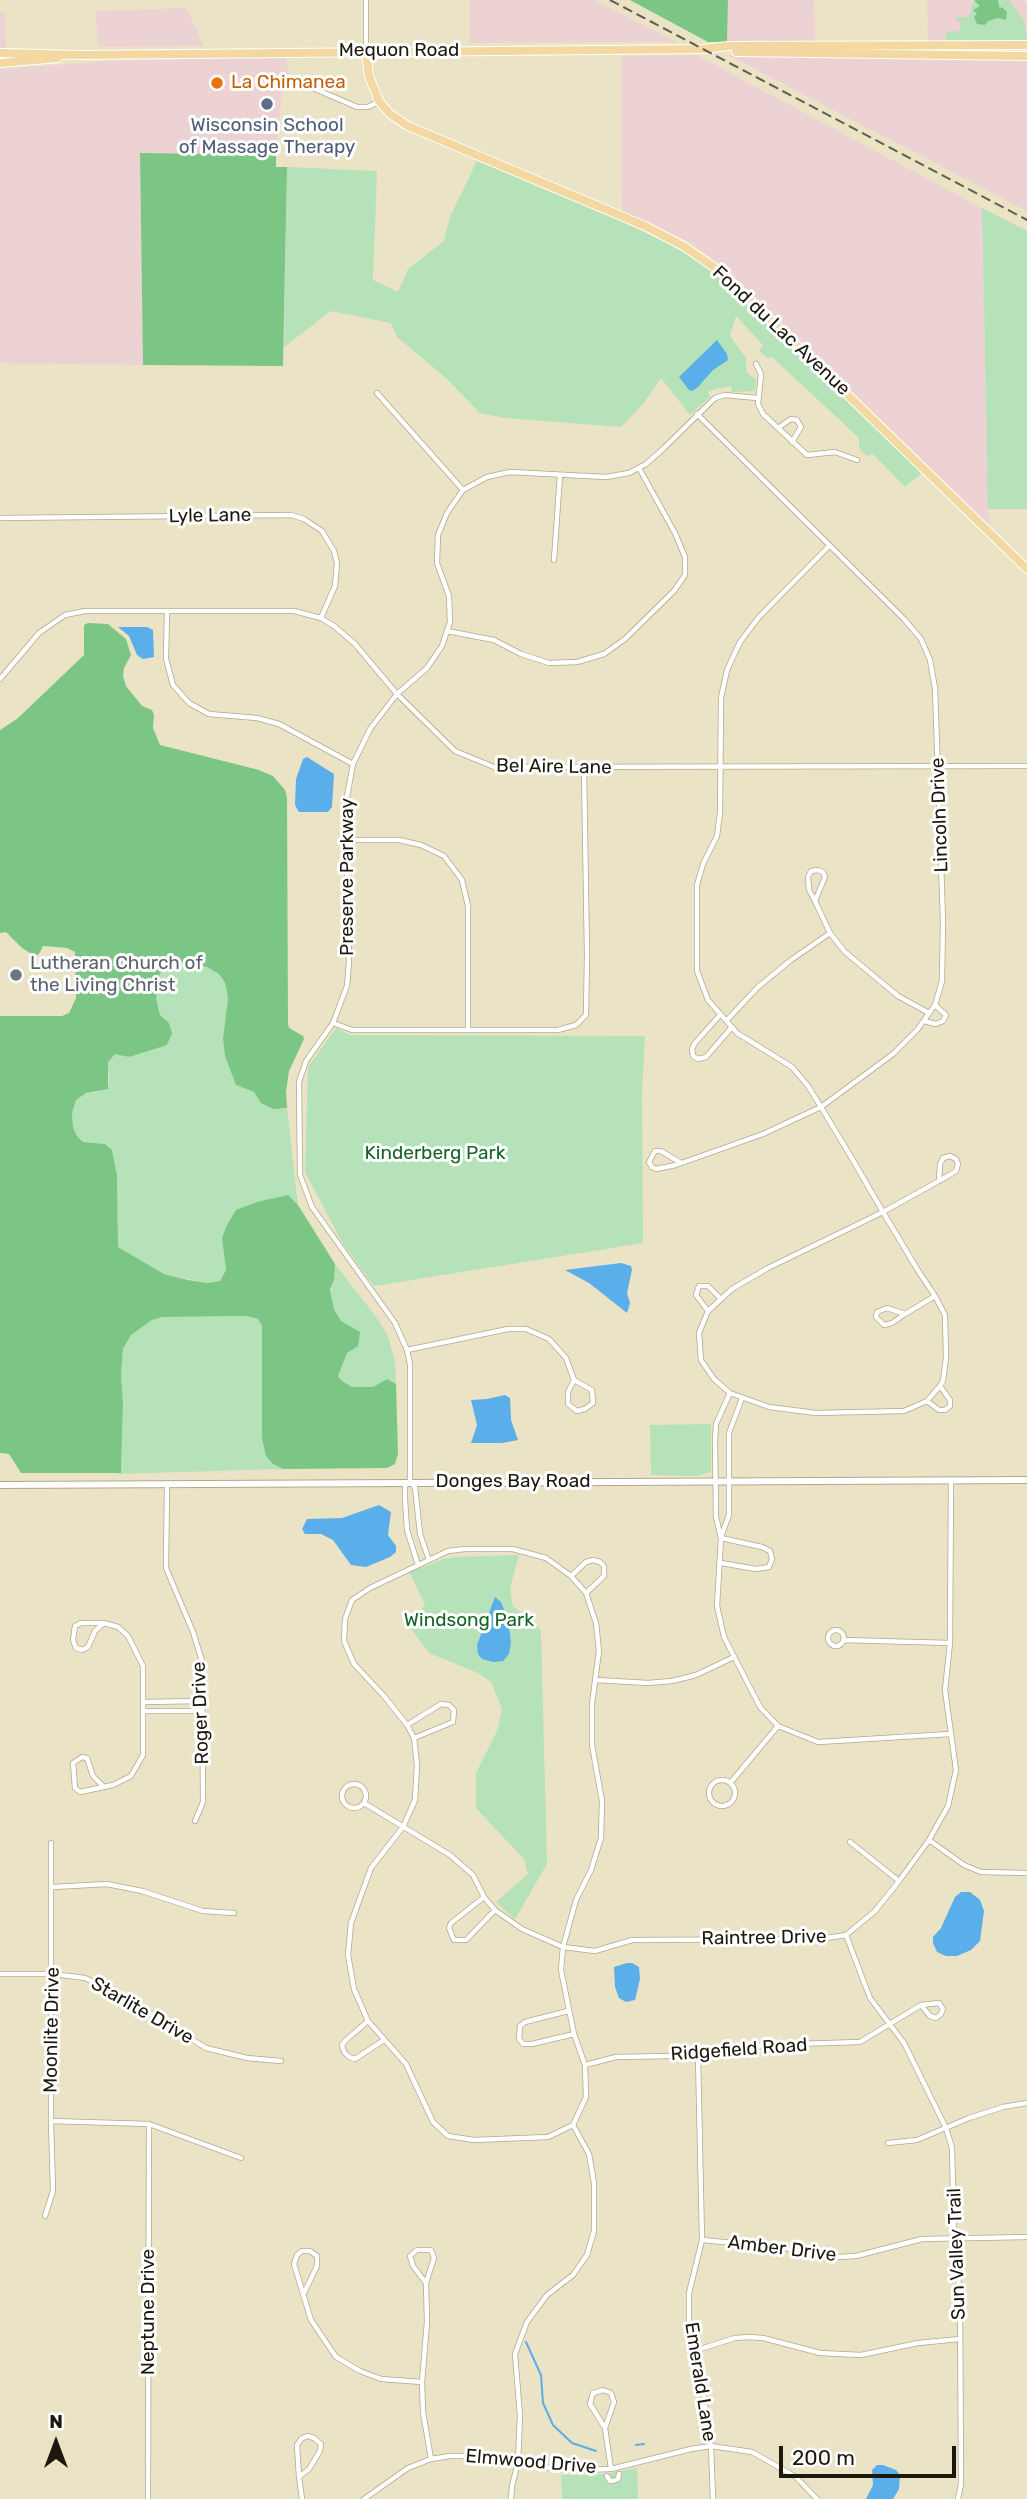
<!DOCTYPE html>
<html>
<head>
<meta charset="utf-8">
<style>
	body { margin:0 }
	#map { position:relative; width:1027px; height:2499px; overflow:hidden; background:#ebe3c5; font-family:Rubik,sans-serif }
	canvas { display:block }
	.north { position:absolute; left:21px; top:2408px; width:70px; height:70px; -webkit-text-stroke:5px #fff; paint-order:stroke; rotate:0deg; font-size:19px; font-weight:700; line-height:28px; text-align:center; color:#1b180d }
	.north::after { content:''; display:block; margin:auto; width:24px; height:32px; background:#1b180d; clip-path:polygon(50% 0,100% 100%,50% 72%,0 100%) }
	.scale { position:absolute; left:779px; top:2446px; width:177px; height:32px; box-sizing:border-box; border:4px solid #1b180d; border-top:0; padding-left:9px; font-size:21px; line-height:24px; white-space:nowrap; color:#1b180d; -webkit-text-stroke:5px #fff; paint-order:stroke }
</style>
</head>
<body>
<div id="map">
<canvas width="1027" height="2499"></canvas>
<div class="north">N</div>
<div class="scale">200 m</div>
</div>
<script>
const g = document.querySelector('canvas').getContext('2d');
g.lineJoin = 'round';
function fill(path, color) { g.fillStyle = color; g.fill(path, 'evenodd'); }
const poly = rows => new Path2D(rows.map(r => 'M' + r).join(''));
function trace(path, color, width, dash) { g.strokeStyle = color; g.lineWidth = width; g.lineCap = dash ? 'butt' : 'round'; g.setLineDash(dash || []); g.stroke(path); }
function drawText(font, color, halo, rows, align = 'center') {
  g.font = font + ' Rubik,sans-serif'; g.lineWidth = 6; g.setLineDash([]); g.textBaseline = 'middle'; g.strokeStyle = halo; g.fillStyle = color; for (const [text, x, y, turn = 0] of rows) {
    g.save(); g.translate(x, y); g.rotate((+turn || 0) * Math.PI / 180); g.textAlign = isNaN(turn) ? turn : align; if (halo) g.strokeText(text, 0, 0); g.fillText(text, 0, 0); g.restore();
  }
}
const commercial = poly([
	[470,0,594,0,677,42,470,43],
	[186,8,204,46,98,47,96,11],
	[0,12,5,12,6,50,0,50],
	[696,55,982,208,989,526,731,273,691,243,622,211,621,56],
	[286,58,286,64,289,72,282,88,276,155,140,154,143,365,0,363,0,69,123,60]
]);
const industrial = poly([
	[728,0,814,0,815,41,727,42],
	[927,0,1024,0,1027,4,1027,42,928,41],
	[1027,54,1027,211,728,55]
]);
const green = poly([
	[974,0,1009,0,1024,21,1027,39,1023,42,946,41,946,32,960,31,960,22,957,21,956,17,969,17],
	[477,161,620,221,670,244,699,261,730,284,922,473,905,487,873,454,867,456,859,448,859,438,772,357,768,358,759,351,763,345,736,316,730,336,746,358,746,372,756,379,755,391,732,392,731,386,715,389,708,392,710,397,690,415,661,378,643,404,621,427,505,418,480,413,445,377,397,337,391,323,331,311,284,347,287,167,377,171,373,280,398,292,408,269,444,241,450,217],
	[982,208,1027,231,1027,509,988,509],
	[187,963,207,967,219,974,225,983,228,998,223,1039,225,1056,236,1085,254,1092,261,1103,284,1109,287,1108,298,1205,288,1196,257,1202,222,1238,226,1270,220,1281,208,1283,164,1274,118,1247,117,1175,112,1150,105,1144,83,1142,77,1136,73,1127,72,1113,76,1100,86,1093,97,1092,109,1084,108,1062,115,1053,129,1057,168,1044,169,1023,160,1015,156,998,160,973,175,965],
	[336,1028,350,1035,645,1036,642,1093,643,1243,374,1286,343,1244,305,1172,308,1067],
	[335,1264,377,1318,388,1336,395,1362,396,1384,387,1379,373,1387,352,1387,342,1381,338,1376,347,1353,340,1321,330,1299],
	[247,1316,258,1319,262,1326,273,1464,282,1469,115,1474,121,1472,123,1400,121,1375,123,1349,131,1335,152,1320,162,1317],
	[711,1424,711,1472,696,1476,651,1475,650,1425],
	[519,1555,510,1588,513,1607,531,1618,541,1630,547,1864,515,1919,496,1902,528,1874,524,1859,476,1808,476,1773,498,1729,502,1709,491,1682,478,1673,429,1653,408,1625,425,1605,408,1569,421,1568,443,1559,454,1557],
	[637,2468,638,2499,562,2499,561,2475,604,2474]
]);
const forest = poly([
	[630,0,728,0,727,42,708,42],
	[974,0,998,0,999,7,1003,8,1007,12,1006,20,998,18,988,21,985,25,977,24,974,17,977,14,973,10,980,6],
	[140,153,276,155,276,167,287,167,283,366,143,365],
	[88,623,108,624,126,639,131,655,124,668,123,676,126,686,142,706,152,710,154,715,153,728,160,745,259,770,273,776,285,790,287,798,288,1024,289,1028,303,1036,304,1039,289,1071,286,1092,287,1108,273,1109,261,1103,254,1092,236,1085,231,1072,225,1056,223,1039,228,998,225,983,219,974,207,967,187,963,175,965,160,973,156,998,160,1015,169,1023,172,1033,167,1045,129,1057,115,1054,108,1062,108,1089,86,1093,76,1100,72,1113,73,1127,77,1136,83,1142,105,1144,112,1150,117,1175,118,1247,164,1274,188,1280,208,1283,220,1281,226,1270,222,1238,226,1227,236,1210,257,1202,288,1195,298,1205,335,1264,334,1280,330,1290,334,1309,341,1321,360,1332,358,1346,347,1353,338,1376,342,1381,352,1387,373,1387,387,1379,396,1384,398,1454,395,1464,387,1468,283,1469,273,1464,266,1456,262,1438,262,1326,258,1319,247,1316,162,1317,152,1320,131,1335,123,1349,121,1375,123,1402,121,1473,21,1473,9,1454,0,1453,0,1016,62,1016,69,1013,76,998,75,952,67,948,43,946,39,954,35,956,22,948,6,932,0,933,0,730,17,719,84,655,84,625]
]);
const water = poly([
	[717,340,727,354,728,360,713,370,698,387,692,391,689,390,679,377],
	[118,627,147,627,153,630,154,657,143,659,137,655,129,636],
	[307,757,334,774,332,807,328,812,299,812,295,805,296,779,303,759],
	[621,1263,631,1266,632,1270,627,1293,630,1303,627,1313,589,1283,565,1270],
	[505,1395,510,1398,511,1420,518,1440,502,1443,471,1443,477,1425,471,1400,487,1399],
	[379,1505,391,1512,388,1535,396,1546,396,1552,390,1557,366,1567,351,1565,333,1540,321,1534,305,1534,302,1529,307,1519,342,1518],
	[495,1597,501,1602,508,1619,511,1642,509,1654,503,1661,493,1662,482,1659,478,1654,477,1645],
	[961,1892,970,1892,980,1900,984,1911,980,1941,971,1950,957,1956,946,1956,937,1952,933,1943,933,1937,941,1928,955,1897],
	[627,1963,632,1963,639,1967,640,1979,635,2000,626,2002,619,1998,615,1987,614,1967],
	[883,2465,896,2470,900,2475,899,2489,893,2499,866,2499,873,2485,872,2470,877,2465]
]);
const stream = poly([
	[526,2342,541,2375,543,2403,553,2425,572,2443,596,2451],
	[636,2445,644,2444]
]);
const minor = poly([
	[366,0,366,51],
	[299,82,357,107,368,107,378,102],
	[756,364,761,374,758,404,763,414,807,455,835,452,857,460],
	[377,393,463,490],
	[778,428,791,419,797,420,801,427,792,442],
	[0,518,291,515,304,519,322,531,334,551,337,563,335,586,321,618],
	[829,546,759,617,740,642,727,670,721,698,720,813,717,836,703,864,697,885,697,971,708,1000,737,1033,792,1067,808,1086,821,1107,847,1150,883,1212,917,1269,935,1296,945,1315,946,1357,943,1381,940,1386,927,1401,904,1411,816,1413,769,1407,730,1393,714,1379,701,1360,699,1333,708,1311,732,1289,768,1268,883,1212,946,1177,956,1171,958,1164,956,1159,950,1156,943,1158,940,1164,939,1181],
	[554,560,560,475],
	[167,611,166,659,173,685,189,703,209,714,257,718,279,724,353,764],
	[447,631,494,640,521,654,549,663,577,662,604,654,625,639,674,591,685,575,685,557,675,533,639,468],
	[0,679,39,633,65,615,85,611,294,611,321,618,334,626,355,644,397,694,455,751,494,767,1027,766],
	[348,840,399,840,421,845,444,856,462,880,468,906,468,1030],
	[815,901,825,877,823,872,817,870,811,871,808,877,809,890,815,901,830,933,845,952,898,996,929,1013],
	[720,1015,695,1043,692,1049,693,1056,698,1059,706,1057,732,1027],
	[727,1020,758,987,791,960,830,933],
	[924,1021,936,1024,943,1021,946,1015,935,1005],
	[333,1023,352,1030,558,1030,576,1025,586,1015,587,955,584,769],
	[681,1163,661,1151,655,1151,649,1162,652,1167,656,1169,676,1165,763,1134,821,1107,893,1054,917,1030,935,1005,942,981,943,921,935,688,930,660,921,639,904,619,697,414],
	[708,1311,696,1295,699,1286,708,1286,721,1299],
	[905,1314,887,1308,877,1312,876,1317,884,1325,892,1323,905,1314,935,1296],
	[407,1350,508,1329,526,1329,549,1339,566,1358,574,1380,568,1392,568,1404,577,1411,585,1409,593,1403,592,1390,574,1380],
	[730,1393,716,1424,715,1441,716,1517,721,1538,717,1606,724,1637,760,1707,778,1726,818,1742,950,1734],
	[927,1401,939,1410,945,1410,950,1406,950,1400,940,1386],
	[410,1482,415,1487,420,1534,429,1560],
	[167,1484,166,1568,193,1632,202,1661,203,1802,195,1821],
	[721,1537,729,1515,729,1433,742,1398],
	[465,1549,513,1549,546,1558,571,1576,586,1593,596,1623,599,1651,592,1704,592,1745,602,1801,601,1838,591,1870,576,1900,563,1947,561,1970,574,2034,585,2065,586,2097,573,2125,548,2137,474,2140,448,2136,433,2122,406,2064,368,2021,354,1989,348,1955,351,1923,371,1868,403,1827,415,1800,417,1765,414,1738,407,1725,384,1696,354,1664,344,1641,345,1619,352,1600,370,1588,448,1551,465,1549],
	[721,1563,756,1569,769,1567,772,1559,770,1551,762,1547,721,1538],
	[418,1565,407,1530,405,1499,405,1486,410,1481,410,1364,407,1350,395,1323,312,1207,300,1175,299,1082,306,1061,333,1023,347,986,349,963,346,802,353,764,370,729,397,694,427,668,442,646,450,622,449,596,437,563,438,535,447,513,463,490,487,477,510,472,606,477,629,473,646,464,664,448,715,398,725,395,757,398],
	[571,1576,586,1562,593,1560,600,1562,604,1566,604,1576,586,1593],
	[104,1623,95,1631,88,1647,82,1650,76,1648,73,1640,75,1626,81,1623,104,1623,118,1627,128,1636,143,1666,143,1755,131,1776,113,1785,80,1792,75,1788,73,1763,82,1757,87,1758,93,1776,104,1787],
	'828 1638a8 8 0 1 1 16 0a8 8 0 1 1-16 0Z',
	[843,1640,950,1643],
	[596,1680,648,1683,672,1681,696,1675,734,1657],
	[143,1702,202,1701],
	[143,1711,202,1711],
	[407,1725,441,1704,449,1705,454,1710,453,1722,414,1738],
	'709 1793a13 13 0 1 1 26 0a13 13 0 1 1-26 0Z',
	[731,1782,778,1726],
	'342 1796a12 12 0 1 1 24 0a12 12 0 1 1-24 0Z',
	[364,1803,450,1855,473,1875,484,1897,495,1910,522,1929,563,1947,595,1951,632,1940,820,1939,846,1935,875,1911,899,1881,929,1840,948,1806,956,1770,945,1690,950,1643,951,1481],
	[929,1840,964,1865,981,1872,1027,1873],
	[850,1842,899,1881],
	[53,1887,107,1884,142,1891,203,1911,234,1913],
	[484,1897,451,1923,449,1928,454,1940,466,1940,495,1910],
	[846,1935,870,1998,904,2043,946,2128,952,2148,954,2238,960,2296,961,2484,958,2499],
	[0,1974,53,1974,85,1978,120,1995,206,2048,247,2058,281,2061],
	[568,2011,525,2022,520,2026,519,2039,523,2044,532,2044,574,2034],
	[368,2021,346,2040,342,2045,344,2052,349,2057,355,2059,384,2040],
	[698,2056,702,2240,689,2293,689,2320,697,2350,711,2446,713,2499],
	[585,2065,616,2057,729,2055,763,2045,860,2042,921,2005,939,2003,943,2009,941,2014,936,2018,930,2016,921,2005],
	[51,2121,149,2124,241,2158],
	[888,2143,917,2140,969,2118,1003,2107,1027,2103],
	[45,2216,53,2191,51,2121,51,1843],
	[702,2240,786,2248,821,2258,856,2256,922,2239,1027,2237],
	[426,2283,413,2266,410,2256,417,2250,431,2250,434,2258,426,2283,427,2322,422,2382,423,2412,431,2459],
	[304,2293,317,2266,317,2256,310,2251,302,2251,297,2255,294,2264,311,2320,336,2357,360,2371,381,2379,422,2382],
	[697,2350,735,2338,748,2337,763,2338,820,2353,861,2355,918,2343,960,2339],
	[605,2428,614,2402,611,2393,603,2390,593,2393,590,2404,605,2428,611,2469],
	[607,2476,610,2481,613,2481,618,2479,619,2474],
	[299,2477,309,2469,320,2451,321,2444,314,2438,307,2436,301,2439,297,2445,299,2477,302,2499],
	[148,2499,149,2124],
	[364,2499,408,2468,431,2459,450,2456,490,2456,555,2469,582,2470,611,2469,691,2449,711,2446,752,2452,796,2477,817,2499],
	[511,2499,512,2486,518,2462,520,2416,515,2354,527,2322,547,2295,573,2275,587,2255,594,2231,594,2183,589,2154,573,2125]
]);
const tertiary = poly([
	[0,1485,1027,1480]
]);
const primary = poly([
	[366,51,369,76,379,101,390,114,408,126,645,226,685,247,722,273,1027,569],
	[736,52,1027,56],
	[0,53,81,55,703,49,728,46,1027,45],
	[0,63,58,58]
]);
const rail = poly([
	[610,0,1027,220]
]);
const markers = [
	[217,83,7,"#e8710a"],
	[267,104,7,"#5c6f8a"],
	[16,975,7,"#6b7280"]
];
const streetNames = [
	["Mequon Road",399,51],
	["Fond du Lac Avenue",781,331,43],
	["Lyle Lane",210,516,-1],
	["Bel Aire Lane",554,767,1],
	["Lincoln Drive",940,815,-92],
	["Preserve Parkway",348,877,-90],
	["Donges Bay Road",513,1482],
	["Roger Drive",201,1713,-92],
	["Raintree Drive",764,1938,-1],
	["Starlite Drive",142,2011,30],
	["Moonlite Drive",52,2030,-89],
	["Ridgefield Road",739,2050,-4],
	["Amber Drive",782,2249,7],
	["Sun Valley Trail",957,2254,-92],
	["Neptune Drive",149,2312,-90],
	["Emerald Lane",700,2382,81],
	["Elmwood Drive",531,2462,5]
];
const foodNames = [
	["La Chimanea",231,83]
];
const serviceNames = [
	["Wisconsin School",267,126],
	["of Massage Therapy",267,148]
];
const worshipNames = [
	["Lutheran Church of",30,964],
	["the Living Christ",30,986]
];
const parkNames = [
	["Kinderberg Park",435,1154],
	["Windsong Park",469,1621]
];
fill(commercial, '#ecd2d2');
fill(industrial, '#ecd2d3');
fill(green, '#b5e2b9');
fill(forest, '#7bc685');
fill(water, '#5aaee9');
trace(stream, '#5aaee9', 2);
trace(minor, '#b1a98d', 6);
trace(tertiary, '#b1a98d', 8);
trace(primary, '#fff', 10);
trace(minor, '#fff', 4.5);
trace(tertiary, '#fff', 6);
trace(primary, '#f4d8a1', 8);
trace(rail, '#635e4d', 2, [10, 5]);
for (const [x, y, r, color] of markers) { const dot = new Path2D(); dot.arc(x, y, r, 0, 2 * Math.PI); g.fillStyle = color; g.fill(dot); trace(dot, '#fff', 2.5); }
drawText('19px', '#1b180d', '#fff', streetNames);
drawText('19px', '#c56008', '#fff', foodNames, 'left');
drawText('19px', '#4e5e75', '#fff', serviceNames);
drawText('19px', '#5b616d', '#fff', worshipNames, 'left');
drawText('19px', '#156529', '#fff', parkNames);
</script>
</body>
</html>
